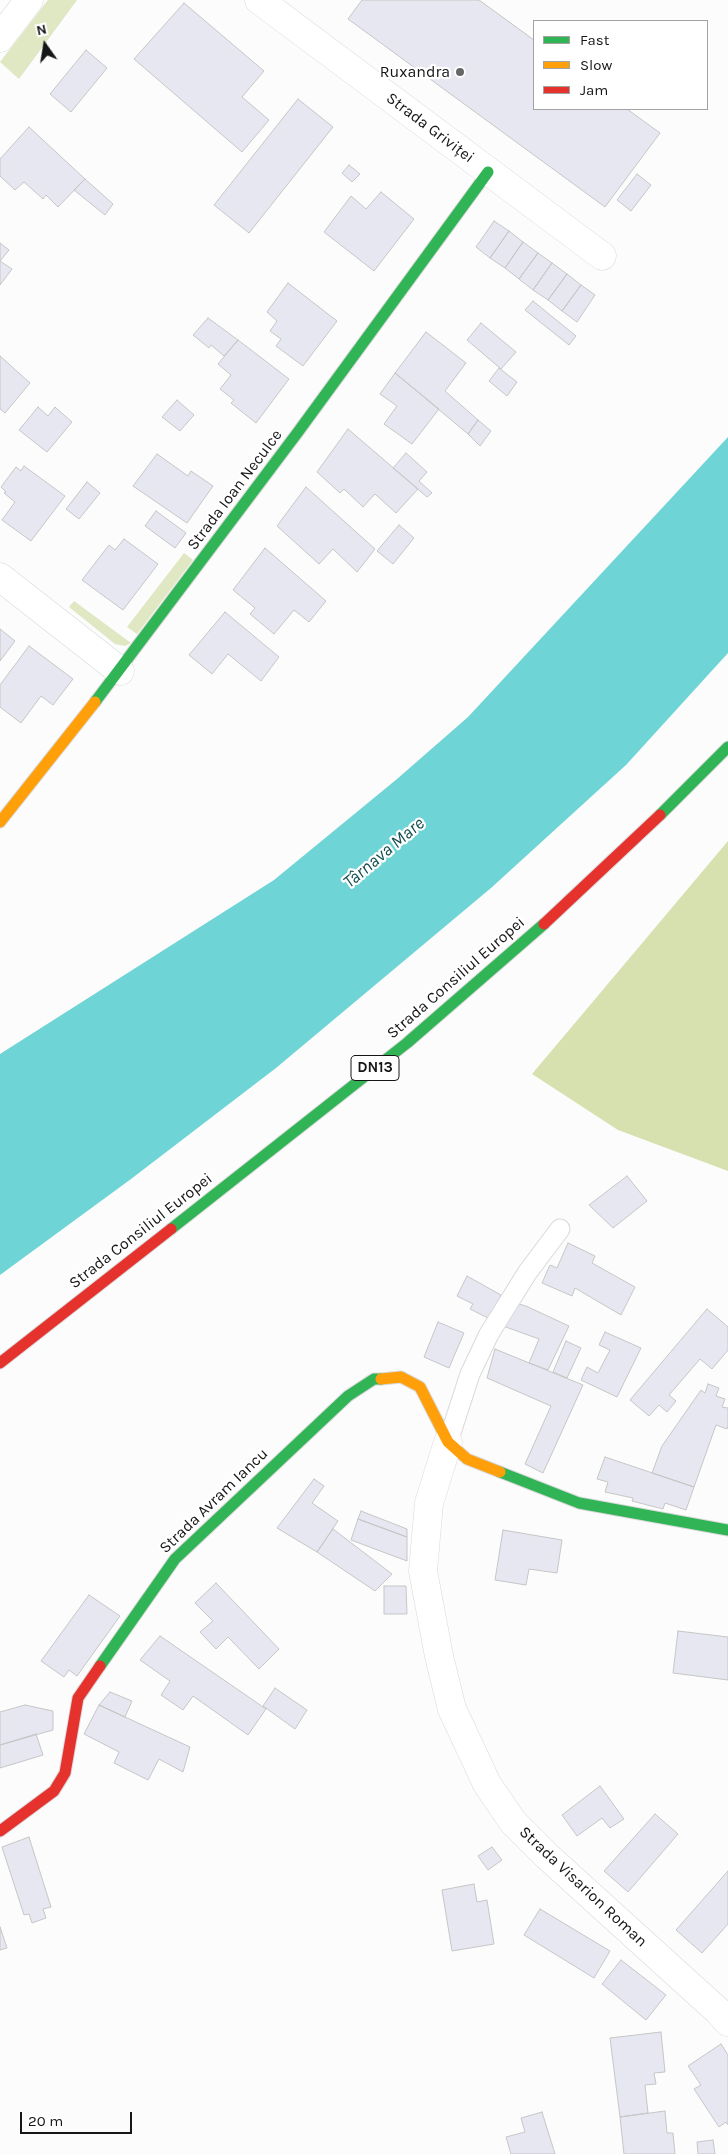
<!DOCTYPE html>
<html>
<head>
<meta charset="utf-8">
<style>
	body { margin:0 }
	#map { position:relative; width:728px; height:2154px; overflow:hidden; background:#fcfcfc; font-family:Karla,sans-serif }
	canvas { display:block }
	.legend { position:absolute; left:533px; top:20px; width:175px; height:90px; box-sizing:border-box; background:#fff; border:1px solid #a2a2a2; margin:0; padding:6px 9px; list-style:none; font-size:15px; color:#161616 }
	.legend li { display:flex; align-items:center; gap:10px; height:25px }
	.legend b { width:25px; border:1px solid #a2a2a2 }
	.north { position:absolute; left:20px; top:20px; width:50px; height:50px; -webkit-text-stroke:4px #fff; paint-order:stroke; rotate:347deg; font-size:14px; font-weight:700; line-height:20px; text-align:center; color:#161616 }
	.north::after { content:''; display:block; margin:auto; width:18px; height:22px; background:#161616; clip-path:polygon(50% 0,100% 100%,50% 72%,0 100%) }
	.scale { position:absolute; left:20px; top:2112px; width:112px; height:22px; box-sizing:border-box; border:2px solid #161616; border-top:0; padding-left:6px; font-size:15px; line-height:18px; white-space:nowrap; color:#161616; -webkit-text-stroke:4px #fff; paint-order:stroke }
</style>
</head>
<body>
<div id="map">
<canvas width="728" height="2154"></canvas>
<ul class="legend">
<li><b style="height:6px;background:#30b455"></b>Fast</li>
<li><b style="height:6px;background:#ff9f0a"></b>Slow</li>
<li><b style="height:6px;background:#e5322d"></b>Jam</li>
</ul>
<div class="north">N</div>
<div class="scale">20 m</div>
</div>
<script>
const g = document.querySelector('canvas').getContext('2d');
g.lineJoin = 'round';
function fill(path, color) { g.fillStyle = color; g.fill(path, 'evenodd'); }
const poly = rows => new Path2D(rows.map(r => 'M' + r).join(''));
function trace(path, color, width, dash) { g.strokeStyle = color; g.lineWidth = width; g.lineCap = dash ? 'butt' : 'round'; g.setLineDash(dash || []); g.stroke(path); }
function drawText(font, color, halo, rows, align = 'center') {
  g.font = font + ' Karla,sans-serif'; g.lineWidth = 4.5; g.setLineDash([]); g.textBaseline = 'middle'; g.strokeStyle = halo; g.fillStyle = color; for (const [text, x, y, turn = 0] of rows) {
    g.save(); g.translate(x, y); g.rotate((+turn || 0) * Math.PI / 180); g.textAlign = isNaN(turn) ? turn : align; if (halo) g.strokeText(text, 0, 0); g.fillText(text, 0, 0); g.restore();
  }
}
const green = poly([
	[48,0,77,0,19,79,0,62],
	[184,553,193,560,137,634,127,627],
	[74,601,131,643,125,646,115,644,69,607]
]);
const forest = poly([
	[728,841,728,1171,618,1130,532,1074]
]);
const water = poly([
	[728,437,728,653,626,765,491,888,276,1068,131,1179,0,1275,0,1054,274,880,397,779,468,717]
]);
const building = poly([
	[362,0,479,0,534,40,534,109,627,109,660,133,605,207,348,19,362,0],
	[184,3,264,71,242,97,269,120,242,152,134,59,184,3],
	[86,50,107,68,71,112,50,94,86,50],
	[298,99,333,127,249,233,214,205,298,99],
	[29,127,85,179,58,207,46,195,43,199,24,182,15,190,0,176,0,159,29,127],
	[349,165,360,174,352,182,342,173,349,165],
	[637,174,651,185,631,211,617,200,637,174],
	[85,179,113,204,105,215,74,190,85,179],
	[381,192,414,219,374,271,324,232,351,196,366,209,381,192],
	[494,221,509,231,490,258,476,247,494,221],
	[509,231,523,242,505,268,490,258,509,231],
	[523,242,538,253,519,279,505,268,523,242],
	[0,243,9,250,0,261,12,269,0,285,0,243],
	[538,253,552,263,533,290,519,279,538,253],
	[552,263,567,274,548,300,533,290,552,263],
	[567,274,581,285,562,311,548,300,567,274],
	[288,283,337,321,303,366,276,346,281,339,270,331,277,321,267,312,288,283],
	[581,285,595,295,577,322,562,311,581,285],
	[533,301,576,336,569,345,525,310,533,301],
	[208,318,238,340,224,356,211,345,209,348,193,335,208,318],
	[481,323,516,352,501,369,467,340,481,323],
	[426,332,466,363,445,391,478,420,468,434,395,373,426,332],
	[238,340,289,379,256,423,231,403,234,400,220,389,231,375,218,364,238,340],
	[0,356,30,383,5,413,0,409,0,356],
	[499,368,517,382,507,396,489,381,499,368],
	[395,373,439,409,412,444,384,424,397,406,380,394,395,373],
	[177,400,194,415,180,431,162,417,177,400],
	[38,407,48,416,55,407,72,422,47,452,19,430,38,407],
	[478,420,491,431,480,446,468,434,478,420],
	[348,429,418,489,396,513,375,494,363,507,344,489,340,493,317,472,348,429],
	[406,453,427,472,419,481,432,493,427,497,393,468,406,453],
	[157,454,188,476,191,471,213,486,187,523,133,486,157,454],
	[24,466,65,496,31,541,2,520,15,502,4,493,6,492,1,487,16,467,21,471,24,466],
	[87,482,100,493,79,519,66,509,87,482],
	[306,487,375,549,357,572,333,549,319,564,277,526,306,487],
	[156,511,186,533,175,548,145,526,156,511],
	[399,525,414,538,393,564,377,551,399,525],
	[124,539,158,564,123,610,82,580,109,545,115,550,124,539],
	[265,548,326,601,309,622,294,610,274,634,250,614,255,608,233,590,265,548],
	[225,612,279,657,261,681,228,654,212,674,189,655,225,612],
	[0,629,15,641,0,661,0,629],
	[29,646,73,679,53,705,41,696,21,723,0,707,0,685,29,646],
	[627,1176,647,1201,613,1228,589,1205,627,1176],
	[568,1243,595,1256,592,1263,635,1287,621,1315,575,1288,572,1296,542,1283,550,1265,557,1268,568,1243],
	[467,1276,501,1295,490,1319,470,1309,473,1304,457,1296,467,1276],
	[515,1303,526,1306,569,1326,548,1370,529,1363,539,1339,503,1326,515,1303],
	[707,1309,728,1327,728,1350,712,1369,700,1359,669,1395,676,1401,667,1412,659,1405,649,1416,630,1400,707,1309],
	[438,1322,464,1333,449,1368,424,1357,438,1322],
	[605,1332,641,1348,617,1397,581,1380,587,1367,598,1373,610,1350,599,1345,605,1332],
	[566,1341,581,1348,567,1378,553,1372,566,1341],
	[495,1349,583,1385,543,1473,525,1464,551,1406,487,1378,495,1349],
	[708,1384,719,1388,716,1396,725,1399,722,1407,728,1408,728,1426,727,1429,716,1425,694,1487,652,1473,662,1446,701,1390,705,1393,708,1384],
	[605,1457,694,1487,686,1510,665,1503,663,1509,632,1501,633,1498,605,1492,608,1482,597,1479,605,1457],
	[314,1479,324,1486,312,1503,338,1521,317,1552,277,1528,314,1479],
	[361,1511,407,1529,407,1537,358,1519,361,1511],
	[358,1519,407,1537,407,1561,351,1540,358,1519],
	[333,1529,392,1574,375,1591,317,1552,333,1529],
	[503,1530,562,1540,557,1573,529,1569,526,1585,495,1580,503,1530],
	[216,1583,279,1649,259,1669,228,1637,216,1649,200,1632,213,1621,195,1603,216,1583],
	[384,1586,406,1586,407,1614,384,1614,384,1586],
	[89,1595,120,1616,77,1676,69,1670,64,1677,41,1661,89,1595],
	[678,1631,728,1637,728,1680,673,1673,678,1631],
	[160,1636,266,1709,248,1735,193,1696,183,1710,161,1695,170,1681,140,1660,160,1636],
	[275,1688,307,1710,295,1729,263,1706,275,1688],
	[110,1692,132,1701,125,1717,99,1705,110,1692],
	[25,1705,53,1711,53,1730,0,1745,0,1712,25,1705],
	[99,1705,190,1747,183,1772,159,1759,148,1780,114,1763,119,1752,84,1734,99,1705],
	[36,1734,43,1755,0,1768,0,1745,36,1734],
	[600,1786,624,1819,610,1828,602,1818,577,1836,562,1815,600,1786],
	[655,1814,678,1834,628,1892,604,1871,655,1814],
	[29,1837,51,1907,43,1909,46,1918,32,1923,29,1914,24,1915,2,1847,29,1837],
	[492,1847,502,1860,488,1870,478,1856,492,1847],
	[728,1871,728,1924,702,1953,676,1930,728,1871],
	[474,1884,477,1902,487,1900,494,1944,452,1951,442,1890,474,1884],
	[540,1909,610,1951,594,1978,524,1935,540,1909],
	[0,1927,7,1948,0,1950,0,1927],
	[621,1960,666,1995,646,2020,602,1984,621,1960],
	[661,2032,665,2072,654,2073,656,2084,645,2085,648,2113,620,2117,610,2038,661,2032],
	[721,2044,728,2055,728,2125,726,2122,719,2127,694,2089,701,2085,688,2066,721,2044],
	[665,2111,667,2133,673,2133,675,2154,624,2154,620,2117,665,2111],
	[542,2112,555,2154,511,2154,506,2137,525,2132,521,2118,542,2112],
	[713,2140,715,2154,698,2154,697,2142,713,2140]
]);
const lane = poly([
	[448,1442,470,1374,489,1334,527,1273,560,1229]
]);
const street = poly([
	[259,0,602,256],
	[0,38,29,0],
	[0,577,120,671],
	[448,1442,429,1503,423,1571,439,1656,452,1709,487,1784,513,1822,547,1856,718,2011,728,2022]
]);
const fast = poly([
	[95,702,298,432,488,172],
	[660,815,728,747],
	[171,1229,407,1043,544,924],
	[500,1472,579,1503,728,1530],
	[100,1666,175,1559,348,1396,374,1379,381,1379]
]);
const slow = poly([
	[0,822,95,702],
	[381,1379,401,1377,420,1387,448,1442,467,1459,500,1472]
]);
const jam = poly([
	[544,924,660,815],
	[0,1363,171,1229],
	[0,1831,54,1791,65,1773,78,1698,100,1666]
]);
const markers = [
	[460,72,5,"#666"]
];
const shields = [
	[375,1068,48]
];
const shieldNames = [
	["DN13",375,1068]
];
const poiNames = [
	["Ruxandra",450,72]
];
const streetNames = [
	["Strada Griviței",430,128,37],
	["Strada Ioan Neculce",235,490,-53],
	["Strada Consiliul Europei",456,978,-41],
	["Strada Consiliul Europei",141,1231,-38],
	["Strada Avram Iancu",214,1501,-44],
	["Strada Visarion Roman",583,1887,43]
];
const waterNames = [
	["Târnava Mare",384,853,-40]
];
fill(green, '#dfe7c3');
fill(forest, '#d7e1b0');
fill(water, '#6fd4d5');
fill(building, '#e6e7f1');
trace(building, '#c6c6c6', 1);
trace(lane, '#d9d9da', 21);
trace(street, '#d9d9da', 29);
trace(fast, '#d9d9da', 13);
trace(slow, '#d9d9da', 13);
trace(jam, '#d9d9da', 13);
trace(lane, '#fff', 19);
trace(street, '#fff', 28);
trace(fast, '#30b455', 11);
trace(slow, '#ff9f0a', 11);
trace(jam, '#e5322d', 11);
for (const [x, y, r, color] of markers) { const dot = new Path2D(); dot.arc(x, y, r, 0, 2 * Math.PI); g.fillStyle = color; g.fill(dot); trace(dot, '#fff', 2); }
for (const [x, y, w] of shields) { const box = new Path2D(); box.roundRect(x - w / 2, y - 12.5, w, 25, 4); g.fillStyle = '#fff'; g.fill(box); trace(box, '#161616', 1); }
drawText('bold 15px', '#161616', null, shieldNames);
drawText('16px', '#161616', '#fff', poiNames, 'right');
drawText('16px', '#161616', '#fff', streetNames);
drawText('italic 18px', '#124e4e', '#fff', waterNames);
</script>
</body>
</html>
